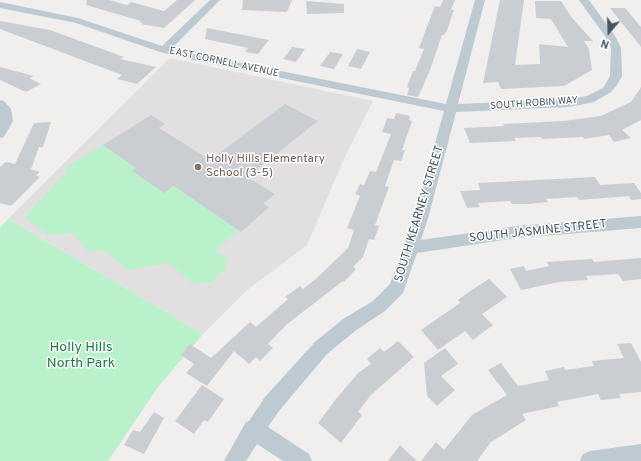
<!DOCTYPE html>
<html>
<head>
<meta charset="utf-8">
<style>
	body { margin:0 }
	#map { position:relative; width:641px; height:461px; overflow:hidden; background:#f1eeee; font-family:Overpass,sans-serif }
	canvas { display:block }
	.north { position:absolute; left:589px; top:12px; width:40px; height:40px; -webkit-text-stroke:3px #fff; paint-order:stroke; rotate:199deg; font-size:11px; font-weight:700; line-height:16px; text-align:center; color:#45535c }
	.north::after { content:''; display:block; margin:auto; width:14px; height:18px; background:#45535c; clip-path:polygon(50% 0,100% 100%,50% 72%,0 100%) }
</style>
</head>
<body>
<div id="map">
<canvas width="641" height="461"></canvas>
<div class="north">N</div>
</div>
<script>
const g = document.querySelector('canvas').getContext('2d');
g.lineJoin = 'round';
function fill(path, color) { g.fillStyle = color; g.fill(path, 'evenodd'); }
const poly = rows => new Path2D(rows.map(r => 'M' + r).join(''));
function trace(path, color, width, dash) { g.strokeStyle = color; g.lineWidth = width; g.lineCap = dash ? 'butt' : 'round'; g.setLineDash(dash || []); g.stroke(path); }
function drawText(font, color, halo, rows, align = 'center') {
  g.font = font + ' Overpass,sans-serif'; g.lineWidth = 3; g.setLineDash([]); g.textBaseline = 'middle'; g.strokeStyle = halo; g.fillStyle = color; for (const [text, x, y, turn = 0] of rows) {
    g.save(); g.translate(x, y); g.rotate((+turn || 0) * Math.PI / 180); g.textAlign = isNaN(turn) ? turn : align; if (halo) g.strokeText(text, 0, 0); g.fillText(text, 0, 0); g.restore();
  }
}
const education = poly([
	[170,58,373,101,343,161,307,245,246,291,203,334,8,219]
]);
const green = poly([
	[103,145,117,155,123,151,141,164,132,171,164,193,174,186,238,230,214,252,227,256,226,268,211,282,194,284,169,263,128,270,105,250,89,252,72,233,48,235,25,217,68,170,64,168],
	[8,219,203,334,158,387,108,461,0,461,0,228]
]);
const building = poly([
	[87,0,109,0,127,5,131,2,164,11,177,0,195,0,164,28,141,24,143,23,139,22,141,21,86,5],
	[243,0,292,0,287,12,242,10],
	[443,0,455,0,451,10,454,10,447,30,444,35,442,35,430,70,418,97,407,95,409,88,407,87,413,71,415,71,424,49,419,48,426,29,435,6,440,7],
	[500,0,524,0,515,65,540,64,539,44,568,47,551,19,536,18,535,1,561,1,572,18,593,41,584,41,589,49,592,70,564,86,501,89,498,82,483,83],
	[306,1,344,4,344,13,307,14],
	[610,8,625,8,641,27,641,47],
	[0,21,50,30,124,57,120,59,156,67,137,84,117,79,122,75,0,29],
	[207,28,269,40,258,54,245,52,248,48,205,39],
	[292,47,305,49,296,62,283,59],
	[357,49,370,52,361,69,348,66],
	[330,52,343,54,334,69,320,66],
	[0,67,34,76,29,78,41,84,26,92,0,80],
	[641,87,641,120,622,130,631,138,614,142,609,135,584,139,583,137,542,139,540,137,514,138,516,141,470,143,464,128,504,126,503,124,564,121,601,116,631,102],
	[285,104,318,121,247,177,275,194,263,204,269,207,241,232,174,186,164,193,132,171,136,168,103,145,151,115,165,124,159,128,210,160],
	[396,113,410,116,409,120,412,121,402,150,405,150,401,161,394,160,385,186,389,187,375,225,379,226,374,240,369,239,363,257,353,267,356,269,344,282,343,281,286,325,268,344,273,348,260,361,256,357,249,364,234,351,207,386,186,373,194,364,181,355,190,344,211,358,250,322,256,327,288,299,285,297,300,286,303,289,317,278,348,248,354,230,347,228,360,196,355,194,360,184,364,185,370,171,376,172,391,134,382,132,387,118,394,119],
	[51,122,43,147,39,147,31,169,40,172,36,175,40,177,11,206,0,203,0,167,6,162,15,164,34,123],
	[595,177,600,185,634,183,641,193,641,199,631,200,629,196,579,200,577,197,546,199,548,202,528,204,512,204,510,201,478,203,480,207,467,208,460,191,480,190,478,183],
	[641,258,641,279,623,281,618,274,586,276,588,280,559,282,521,290,510,269,524,266,526,271,549,266,547,262,592,259,594,262],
	[489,279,507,297,482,314,493,325,473,340,465,331,438,350,421,330,460,303,458,300,470,291],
	[398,341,414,357,371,395,358,412,362,415,341,443,318,423,336,399,358,373,371,364,367,359,380,348,384,352],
	[631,343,641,362,641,392,619,394,621,398,601,400,598,394,557,402,559,406,522,414,526,420,491,442,477,461,421,461,436,442,444,450,472,415,507,395,488,370,501,363,518,386,549,380,545,371,564,367,565,370,594,366,592,361,624,358,617,344],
	[445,348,458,364,441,376,455,390,437,406,427,396,424,363],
	[202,385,224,399,208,422,204,420,194,434,175,421],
	[154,412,164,418,144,454,124,445,133,430,140,432],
	[400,445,417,461,388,461]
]);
const minor = poly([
	[210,0,220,0,171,49,446,104,475,0,485,0,458,104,569,99,587,96,603,88,610,76,611,48,605,36,579,0,589,0,615,36,621,48,622,76,617,85,611,92,594,102,569,107,456,112,429,215,421,240,517,226,641,216,641,228,517,238,417,253,403,293,385,311,355,331,327,354,279,411,268,427,309,454,312,461,283,461,257,444,246,461,224,461,246,422,249,421,265,397,315,342,343,319,373,301,390,284,415,215,444,111,197,61,160,52,76,23,0,8,0,2,78,18,162,46,210,0],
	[0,100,4,101,11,109,13,121,4,137,0,138,0,100],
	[641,444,641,461,580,461,583,454,590,451,641,444]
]);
const markers = [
	[198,167,4,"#8d6e63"]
];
const farStreetnames = [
	["EAST CORNELL AVENUE",224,63,12],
	["SOUTH ROBIN WAY",534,104,-4]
];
const educationNames = [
	["Holly Hills Elementary",206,160],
	["School (3-5)",206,174]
];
const streetNames = [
	["SOUTH KEARNEY STREET",420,214,-73],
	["SOUTH JASMINE STREET",538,232,-6]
];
const nearParknames = [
	["Holly Hills",81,348],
	["North Park",81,364]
];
fill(education, '#e2dfe0');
fill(green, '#b9f1cb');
fill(building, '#caced3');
fill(minor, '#bdcad1');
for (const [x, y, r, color] of markers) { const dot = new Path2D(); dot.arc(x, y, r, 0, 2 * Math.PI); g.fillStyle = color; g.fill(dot); trace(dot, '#fff', 1.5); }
drawText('10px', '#45535c', '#fff', farStreetnames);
drawText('12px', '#785e54', '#fff', educationNames, 'left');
drawText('12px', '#45535c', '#fff', streetNames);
drawText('14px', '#128142', '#fff', nearParknames);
</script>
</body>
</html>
